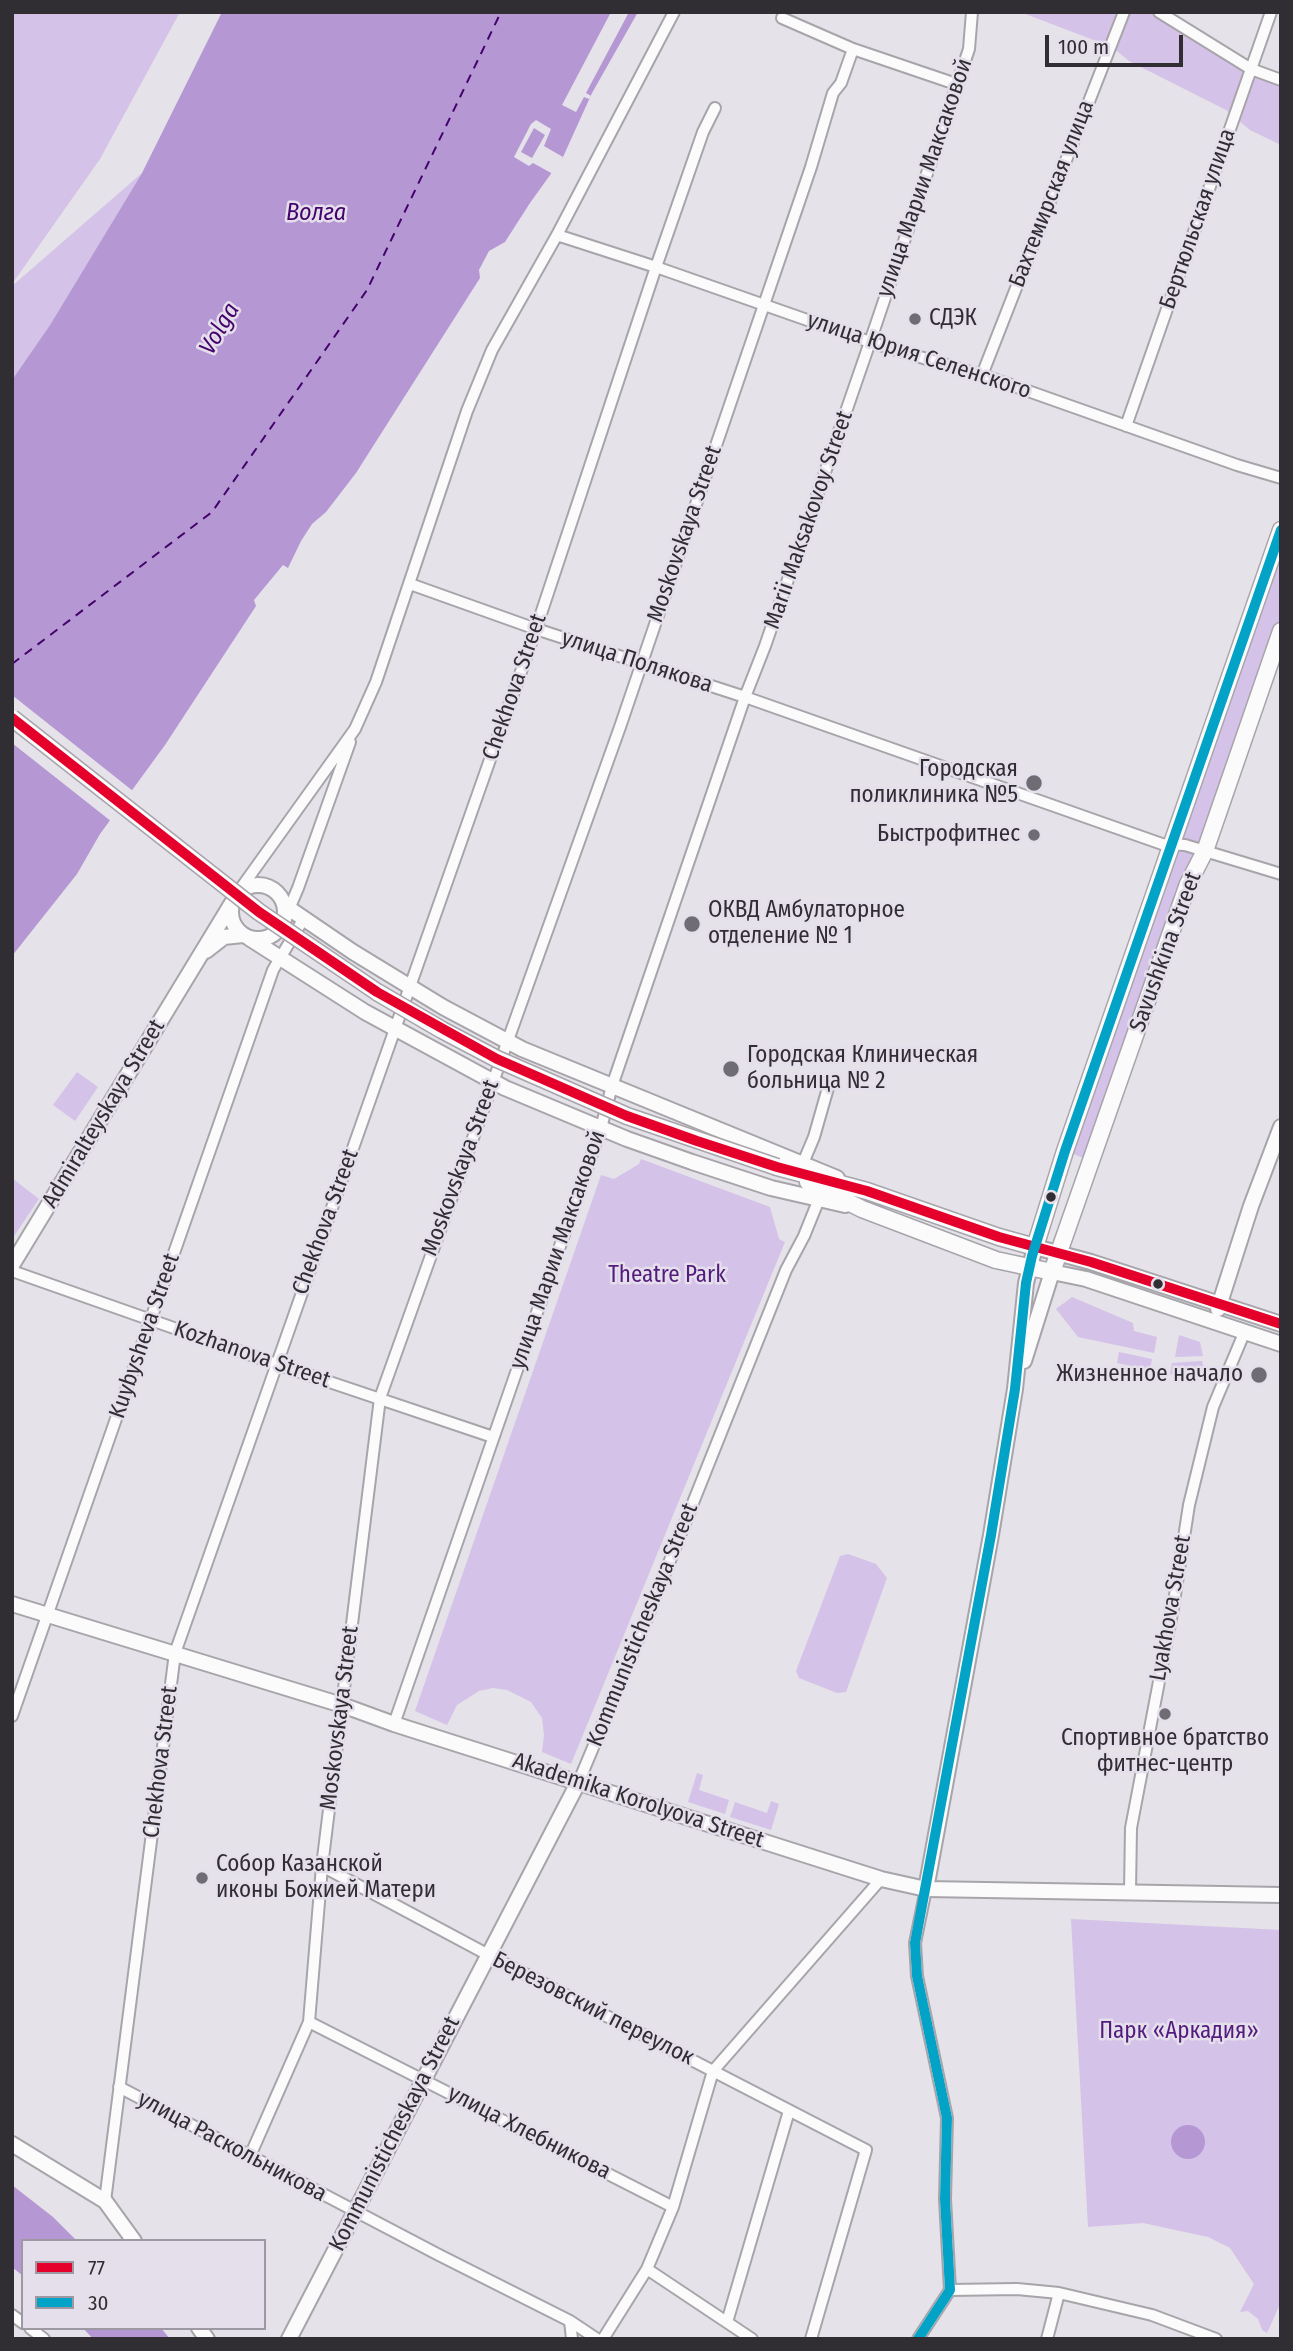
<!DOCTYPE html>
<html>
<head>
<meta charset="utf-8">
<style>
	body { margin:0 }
	#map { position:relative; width:1293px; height:2351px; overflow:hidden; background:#e5e2e9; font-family:"Fira Sans Condensed",sans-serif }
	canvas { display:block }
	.frame { position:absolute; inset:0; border:14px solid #302e33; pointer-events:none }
	.legend { position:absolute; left:21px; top:2239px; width:245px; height:91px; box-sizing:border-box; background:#e5dfec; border:2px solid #9d98a2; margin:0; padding:9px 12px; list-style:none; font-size:21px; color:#302e33 }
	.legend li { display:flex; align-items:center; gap:14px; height:35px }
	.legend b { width:35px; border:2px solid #9d98a2 }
	.scale { position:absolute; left:1045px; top:35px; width:138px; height:32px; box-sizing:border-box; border:4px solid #302e33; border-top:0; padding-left:9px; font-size:21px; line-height:24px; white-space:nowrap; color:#302e33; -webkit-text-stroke:5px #e5dfec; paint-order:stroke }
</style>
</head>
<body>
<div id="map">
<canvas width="1293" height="2351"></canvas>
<div class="frame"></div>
<ul class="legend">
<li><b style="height:9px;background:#e4002b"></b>77</li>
<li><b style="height:9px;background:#02a3c6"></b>30</li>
</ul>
<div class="scale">100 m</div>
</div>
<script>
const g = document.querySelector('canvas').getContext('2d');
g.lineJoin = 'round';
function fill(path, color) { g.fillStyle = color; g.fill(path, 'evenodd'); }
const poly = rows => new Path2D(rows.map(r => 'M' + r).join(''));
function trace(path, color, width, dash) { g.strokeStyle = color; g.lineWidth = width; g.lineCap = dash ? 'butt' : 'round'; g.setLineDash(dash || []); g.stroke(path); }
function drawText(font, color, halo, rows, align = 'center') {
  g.font = font + ' "Fira Sans Condensed",sans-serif'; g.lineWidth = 5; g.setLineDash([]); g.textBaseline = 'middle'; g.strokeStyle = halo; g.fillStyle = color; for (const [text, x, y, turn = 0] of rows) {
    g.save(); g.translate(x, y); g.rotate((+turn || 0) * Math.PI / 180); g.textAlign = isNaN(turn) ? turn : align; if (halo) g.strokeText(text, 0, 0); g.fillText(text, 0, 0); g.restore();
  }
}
const green = poly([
	[12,12,180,12,100,159,12,284],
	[1020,12,1153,12,1245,71,1281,85,1281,145,1250,130,1226,110,1129,61,1112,47],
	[142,173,50,325,12,380,12,286],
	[1281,532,1281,631,1092,1161,1065,1151],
	[77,1072,98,1087,75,1121,53,1105],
	[641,1159,770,1207,779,1239,785,1242,571,1764,542,1752,544,1735,542,1718,531,1702,507,1690,493,1688,479,1691,457,1705,447,1725,415,1711,601,1175,614,1179,639,1164],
	[12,1178,39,1199,12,1239],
	[1072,1297,1133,1323,1134,1331,1157,1337,1154,1353,1078,1337,1056,1309],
	[1179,1335,1200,1342,1203,1356,1175,1357],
	[1119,1352,1152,1359,1150,1370,1117,1363],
	[1202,1361,1206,1380,1170,1374,1172,1363],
	[848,1554,876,1564,887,1578,846,1692,837,1693,799,1678,796,1671,840,1556],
	[697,1773,703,1775,699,1790,729,1800,725,1814,688,1802],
	[771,1801,779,1804,771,1830,730,1817,735,1802,767,1813],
	[1071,1919,1281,1930,1281,2302,1267,2333,1262,2330,1258,2319,1248,2311,1240,2312,1254,2284,1230,2248,1208,2237,1143,2223,1088,2227]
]);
const water = poly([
	[222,12,638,12,592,93,563,157,530,203,505,242,489,251,479,270,480,278,356,473,326,512,312,524,301,541,288,568,283,565,254,600,256,606,165,745,100,834,77,874,12,956,12,380,50,325,142,173],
	'1171 2142a17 17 0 1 1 34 0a17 17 0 1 1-34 0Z',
	[12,2185,53,2217,77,2241,23,2241,23,2276,12,2267],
	[83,2328,161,2328,170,2339,93,2339]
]);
const pier = poly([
	[611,12,629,12,586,93,591,96,589,99,584,97,576,112,562,105],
	[536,120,551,129,544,146,563,157,553,174,533,163,529,166,514,157,531,124],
	[534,128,545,135,532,158,521,152],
	[12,695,133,791,112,822,12,743]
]);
const ferry = poly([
	[12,664,212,512,367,290,501,12]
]);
const minor = poly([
	[1159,12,1251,69,1281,80],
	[782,18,853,49,956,84],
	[557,235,656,267,870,342,997,380,1237,465,1281,478],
	[982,375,1124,12],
	[1126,426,1271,12],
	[410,584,536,629,745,697,1162,844,1185,845,1281,874],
	[236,895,355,729,376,682,467,411,492,350,557,235,674,12],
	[283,923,298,888,350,742],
	[803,1163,814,1137,830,1081],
	[12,1271,276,1364,493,1437],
	[12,1716,273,970,304,918],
	[394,1724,601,1128,612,1086,745,697,765,646,870,342,969,49,972,12],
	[579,1781,641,1633,786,1270,804,1236,819,1199],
	[322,1866,496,1959,866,2150,811,2339],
	[1130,1891,1131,1828,1173,1608,1189,1505,1213,1407,1245,1331],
	[309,2022,673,2207],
	[119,2087,439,2255,570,2321,597,2339],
	[250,2156,309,2022,322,1866,380,1398,620,727,811,167,833,93,841,83,853,49],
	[105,2201,175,1653,536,629,656,267,703,132,715,108],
	[647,2269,752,2339],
	[950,2290,1017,2289,1059,2293,1152,2315,1216,2339],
	[12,2315,23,2323],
	[570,2321,572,2339],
	[727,2322,789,2111],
	[30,2328,44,2339],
	[603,2339,647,2269,673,2207,713,2071,881,1879],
	[918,2339,950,2290,945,2199,947,2118,917,1976,915,1943,926,1889],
	[1047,2339,1059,2293]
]);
const major = poly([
	'231 912a27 27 0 1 1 54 0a27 27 0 1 1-54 0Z',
	[284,905,353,952,443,1007,522,1049,837,1178],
	[249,938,365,1012,505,1088,627,1139,692,1162,771,1188,845,1205],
	[206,951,224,937,243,935],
	[12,1265,232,903],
	[1218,1309,1251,1206,1281,1127],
	[1024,1361,1052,1272,1086,1279,1281,1344],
	[12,1604,342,1705,394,1724,881,1879,926,1889,1281,1895],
	[926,1889,991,1535,1015,1389,1026,1283,1035,1247,1091,1262,1281,1324],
	[12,2144,105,2201,134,2241],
	[199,2328,207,2339],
	[289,2339,579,1781]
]);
const highway = poly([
	[777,1167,867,1191,999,1237,1035,1247,1065,1151,1281,530],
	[808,1182,862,1209,996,1260,1052,1272,1188,884,1205,851,1281,631]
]);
const highwayBridge = poly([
	[12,718,259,912,377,992,442,1030,497,1059,627,1116,777,1167]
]);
const bus1 = poly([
	[12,718,259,912,377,992,497,1059,627,1116,697,1141,777,1167,867,1191,999,1237,1091,1262,1281,1324]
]);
const bus2 = poly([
	[918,2339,950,2290,945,2199,947,2118,917,1976,915,1943,991,1535,1015,1389,1026,1283,1032,1256,1065,1151,1281,530]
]);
const markers = [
	[915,319,7,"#6f6d73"],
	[1034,783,9,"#6f6d73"],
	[1034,835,7,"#6f6d73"],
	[692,924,9,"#6f6d73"],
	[731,1069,9,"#6f6d73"],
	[1051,1197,6,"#302e33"],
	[1158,1284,6,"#302e33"],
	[1259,1375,9,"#6f6d73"],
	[1165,1714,7,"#6f6d73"],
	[202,1878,7,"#6f6d73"]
];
const streetNames = [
	["улица Марии Максаковой",925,178,-71],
	["Бахтемирская улица",1052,194,-69],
	["Бертюльская улица",1198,219,-71],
	["улица Юрия Селенского",919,356,18],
	["Marii Maksakovoy Street",809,520,-71],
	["Moskovskaya Street",685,534,-71],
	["улица Полякова",637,662,18],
	["Chekhova Street",515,687,-71],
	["Savushkina Street",1166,952,-70],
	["Admiralteyskaya Street",104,1114,-59],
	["Moskovskaya Street",461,1168,-70],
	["Chekhova Street",326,1222,-70],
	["улица Марии Максаковой",558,1250,-71],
	["Kuybysheva Street",145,1336,-71],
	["Kozhanova Street",252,1355,19],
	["Lyakhova Street",1171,1608,-80],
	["Kommunisticheskaya Street",643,1625,-68],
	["Moskovskaya Street",340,1718,-83],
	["Chekhova Street",161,1762,-83],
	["Akademika Korolyova Street",638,1801,18],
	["Березовский переулок",593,2009,27],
	["улица Хлебникова",529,2133,27],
	["Kommunisticheskaya Street",395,2134,-63],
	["улица Раскольникова",232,2147,28]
];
const poiNames = [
	["СДЭК",929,319],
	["Городская",1018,770,"right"],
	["поликлиника №5",1018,796,"right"],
	["Быстрофитнес",1020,835,"right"],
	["ОКВД Амбулаторное",708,911],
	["отделение № 1",708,937],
	["Городская Клиническая",747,1056],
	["больница № 2",747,1082],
	["Жизненное начало",1243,1375,"right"],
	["Спортивное братство",1165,1739,"center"],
	["фитнес-центр",1165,1765,"center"],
	["Собор Казанской",216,1865],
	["иконы Божией Матери",216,1891]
];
const parkNames = [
	["Theatre Park",667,1276],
	["Парк «Аркадия»",1179,2032]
];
const waterNames = [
	["Волга",316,213],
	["Volga",220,329,-60]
];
fill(green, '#d4c2e8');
fill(water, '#b598d3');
fill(pier, '#e5e2e9');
trace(ferry, '#44036c', 2, [9, 7]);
trace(minor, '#a7a4aa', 14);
trace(major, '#a7a4aa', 18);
trace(highway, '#a7a4aa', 19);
trace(minor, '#fbfbfc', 10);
trace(major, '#fbfbfc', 14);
trace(highway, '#fbfbfc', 16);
trace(highwayBridge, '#a7a4aa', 19, []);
trace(highwayBridge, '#fbfbfc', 16);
trace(bus1, '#e4002b', 10);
trace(bus2, '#02a3c6', 10);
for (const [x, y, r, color] of markers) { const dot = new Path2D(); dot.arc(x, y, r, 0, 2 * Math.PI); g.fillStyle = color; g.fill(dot); trace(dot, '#e5dfec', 2.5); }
drawText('23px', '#302e33', '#e5dfec', streetNames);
drawText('23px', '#302e33', '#e5dfec', poiNames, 'left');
drawText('23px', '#531b7e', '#e5dfec', parkNames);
drawText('italic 24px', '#44036c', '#e5dfec', waterNames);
</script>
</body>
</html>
